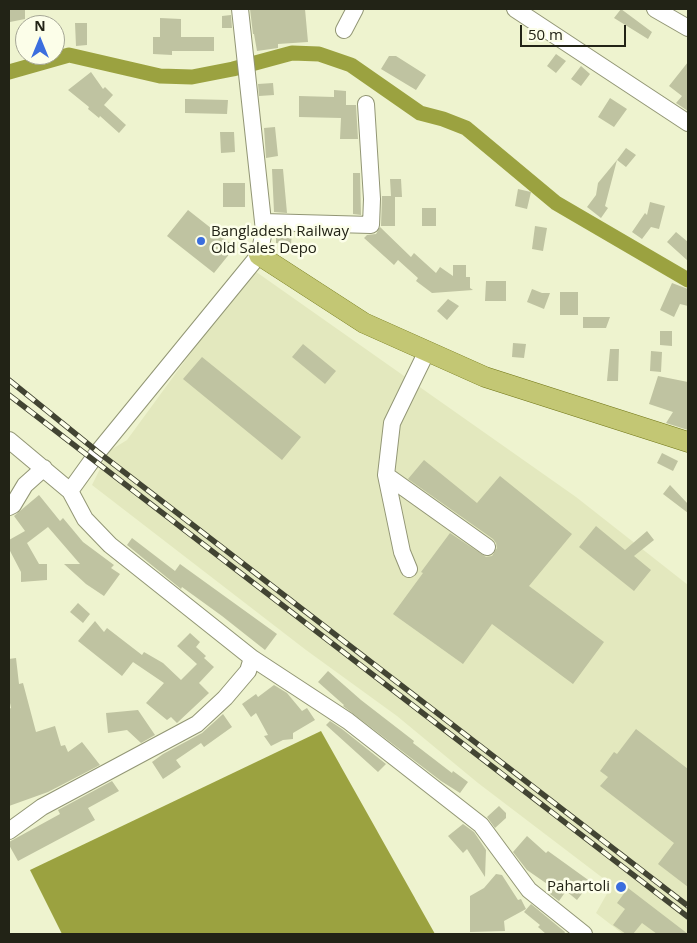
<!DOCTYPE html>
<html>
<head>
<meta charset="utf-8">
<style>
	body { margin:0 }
	#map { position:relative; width:697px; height:943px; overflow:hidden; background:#eef3cf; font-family:"Open Sans",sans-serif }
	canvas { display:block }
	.frame { position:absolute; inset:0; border:10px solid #222316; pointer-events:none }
	.north { position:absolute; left:15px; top:15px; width:50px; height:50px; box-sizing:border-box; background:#fcfee9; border:1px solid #a5a695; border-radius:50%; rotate:0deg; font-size:14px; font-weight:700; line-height:20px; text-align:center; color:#222316 }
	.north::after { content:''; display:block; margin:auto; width:18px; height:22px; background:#3b6ede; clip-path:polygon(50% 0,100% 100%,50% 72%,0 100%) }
	.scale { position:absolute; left:520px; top:25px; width:106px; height:22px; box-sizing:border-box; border:2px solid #222316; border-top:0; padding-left:6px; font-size:15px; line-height:18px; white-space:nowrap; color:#222316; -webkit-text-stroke:4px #fcfee9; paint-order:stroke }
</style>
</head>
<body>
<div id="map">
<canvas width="697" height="943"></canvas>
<div class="frame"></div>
<div class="north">N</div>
<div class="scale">50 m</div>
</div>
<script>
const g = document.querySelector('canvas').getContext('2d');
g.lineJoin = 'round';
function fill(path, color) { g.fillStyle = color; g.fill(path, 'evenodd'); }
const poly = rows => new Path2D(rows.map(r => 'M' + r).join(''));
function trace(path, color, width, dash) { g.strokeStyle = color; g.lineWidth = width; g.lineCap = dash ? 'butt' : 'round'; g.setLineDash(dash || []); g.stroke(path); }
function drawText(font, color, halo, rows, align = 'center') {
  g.font = font + ' "Open Sans",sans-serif'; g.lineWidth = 5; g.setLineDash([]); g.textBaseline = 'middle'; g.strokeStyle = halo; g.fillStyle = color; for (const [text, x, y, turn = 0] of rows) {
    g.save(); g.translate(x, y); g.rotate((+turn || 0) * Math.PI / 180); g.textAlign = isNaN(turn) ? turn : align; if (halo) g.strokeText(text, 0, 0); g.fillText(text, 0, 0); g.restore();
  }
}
const built = poly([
	[252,269,576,497,688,585,688,934,623,934,596,913,612,885,478,783,397,716,306,650,92,485,109,451,127,440]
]);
const water = poly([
	[321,731,435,934,62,934,30,870]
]);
const canal = poly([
	[9,72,69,55,160,76,192,77,233,69,292,53,319,54,351,65,420,113,443,119,466,128,556,203,688,280]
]);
const building = poly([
	[9,9,25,9,25,19,10,22],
	[250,9,305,9,308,42,278,44,278,48,257,51,254,34,253,34],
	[621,9,652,32,648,39,614,18],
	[231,15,232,28,222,28,222,16],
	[160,18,181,19,181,37,214,37,214,51,172,51,172,55,153,54,153,37,160,37],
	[75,23,87,23,87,45,76,46],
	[556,54,566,61,556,73,547,66],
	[389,56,396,56,426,75,416,90,381,69],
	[688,62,688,111,676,103,682,96,669,86],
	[581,66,590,74,581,86,571,79],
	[91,72,103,89,105,87,113,95,104,105,126,125,119,133,100,116,99,118,88,109,89,107,68,90],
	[273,83,274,95,259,96,258,84],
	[334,90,346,91,346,105,356,105,358,139,340,139,341,118,299,117,299,96,334,97],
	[610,98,627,109,614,127,598,117],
	[185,99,228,100,227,114,185,113],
	[275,127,278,156,266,158,264,128],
	[220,132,234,132,235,152,221,153],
	[626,148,636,155,626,167,617,160],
	[617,160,605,206,608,208,601,218,587,207,596,195,598,183],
	[272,169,283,169,287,213,274,212],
	[353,173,360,173,361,215,353,214],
	[390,179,401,179,402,197,395,197,395,226,381,226,382,196,391,196],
	[223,183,245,183,245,207,223,207],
	[518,189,531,192,527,209,515,206],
	[650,202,665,206,659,229,651,227,642,239,632,232,645,213,647,215],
	[422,208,436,208,436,226,422,226],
	[188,210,235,247,214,273,167,236],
	[535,226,547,228,543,251,532,249],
	[380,227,411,257,414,253,436,273,440,267,453,276,453,265,466,265,466,277,470,277,470,288,473,290,432,293,416,281,418,278,398,260,394,265,364,238,367,235,376,234],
	[276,232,292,233,291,244,276,243],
	[676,232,688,242,688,261,667,242],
	[486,281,506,281,506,301,485,301],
	[672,283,688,289,688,306,680,304,674,317,660,310],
	[532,289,542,293,550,293,544,309,527,302],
	[560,292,578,292,578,315,560,315],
	[448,299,459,306,447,320,437,311],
	[583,317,610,317,606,328,583,328],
	[660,331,672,331,672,346,660,345],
	[513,343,526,344,524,358,512,357],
	[303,344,336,371,325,384,292,357],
	[610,349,619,349,618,381,607,381],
	[651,351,662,352,661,372,650,371],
	[202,357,301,437,282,460,183,379],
	[658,376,688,382,688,430,666,423,673,412,649,404],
	[662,453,678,461,673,471,657,463],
	[424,460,477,503,500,476,572,534,529,586,604,642,573,684,492,624,463,664,393,614,423,573,421,572,450,533,486,557,492,556,497,548,496,543,493,539,408,479],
	[670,485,688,504,688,513,663,494],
	[39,495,60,521,63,518,83,542,114,565,111,568,120,574,104,596,86,584,64,564,80,564,48,527,27,543,39,564,47,564,47,580,21,582,21,572,9,549,9,540,25,531,14,516],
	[596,526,625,550,647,531,654,540,634,556,651,570,634,591,579,547],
	[132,538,175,571,180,564,277,634,265,650,222,616,182,587,181,589,127,545],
	[78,603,90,614,83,623,70,612],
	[95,621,104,632,107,628,142,655,144,652,163,663,181,680,197,664,177,646,190,633,200,642,196,647,206,656,204,658,214,667,199,683,209,693,177,723,171,717,167,720,146,703,164,683,133,662,122,676,78,641],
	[16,658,19,684,23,683,36,732,55,726,61,746,65,745,68,752,82,742,100,765,48,792,9,806,9,709,11,708,9,698,9,659],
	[328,671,361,700,414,741,413,743,452,773,453,771,468,782,460,793,441,781,343,706,344,705,318,682],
	[274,685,287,693,302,711,307,708,315,720,293,733,293,739,283,740,271,746,264,736,268,735,256,713,251,717,242,704,256,694,258,697],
	[138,710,155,735,141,743,127,730,108,733,106,713],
	[223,714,232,727,204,747,201,743,176,760,181,767,163,779,152,762,163,754,202,733],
	[330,721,342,729,386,764,378,772,326,725],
	[636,729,688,769,688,887,658,864,674,843,600,786,608,777,600,771,614,752,617,754],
	[112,781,119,791,88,808,95,820,18,861,9,845,9,842,60,814,58,810],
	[499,806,506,813,506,818,495,828,487,817],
	[463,824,474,832,486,850,485,877,467,849,463,853,448,836],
	[527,836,546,853,548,851,591,882,577,900,566,891,559,901,550,894,553,888,527,870,513,852],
	[496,874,502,875,518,900,521,899,526,909,504,921,505,931,470,932,470,896,484,888],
	[628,888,688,934,657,934,642,923,633,934,626,934,613,925,625,909,617,903],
	[531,904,565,932,564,934,546,934,538,927,540,925,524,912]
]);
const minor = poly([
	[515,9,688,123],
	[655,9,688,28],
	[344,30,355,9],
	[263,222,371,225,372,199,366,104],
	[9,440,70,491],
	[386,475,487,547],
	[9,507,13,505,25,485,44,468],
	[409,569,402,552,386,475,392,423,427,351],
	[252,658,348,721,481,825,529,890,584,934],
	[9,831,42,807,197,724,225,698,248,671,252,658,110,545,85,519,70,491,98,452,259,255,264,231,240,9]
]);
const major = poly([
	[259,255,364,323,485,377,688,442]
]);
const rail = poly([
	[9,380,98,452,688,906],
	[9,395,688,917]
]);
const markers = [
	[201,241,5,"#3b6ede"],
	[621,887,6,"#3b6ede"]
];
const poiNames = [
	["Bangladesh Railway",211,232],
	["Old Sales Depo",211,249],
	["Pahartoli",610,887,"right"]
];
fill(built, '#e3e8be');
fill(water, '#9ba240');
trace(canal, '#9ba240', 15);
fill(building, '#bfc3a1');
trace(minor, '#929675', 18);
trace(major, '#717617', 21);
trace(minor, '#fff', 16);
trace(major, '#c3c774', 20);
trace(rail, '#424433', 5.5);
trace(rail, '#fcfee9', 4, [11]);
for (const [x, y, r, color] of markers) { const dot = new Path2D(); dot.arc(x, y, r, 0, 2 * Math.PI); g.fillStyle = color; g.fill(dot); trace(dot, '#fcfee9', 2); }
drawText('15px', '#222316', '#fcfee9', poiNames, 'left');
</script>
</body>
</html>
